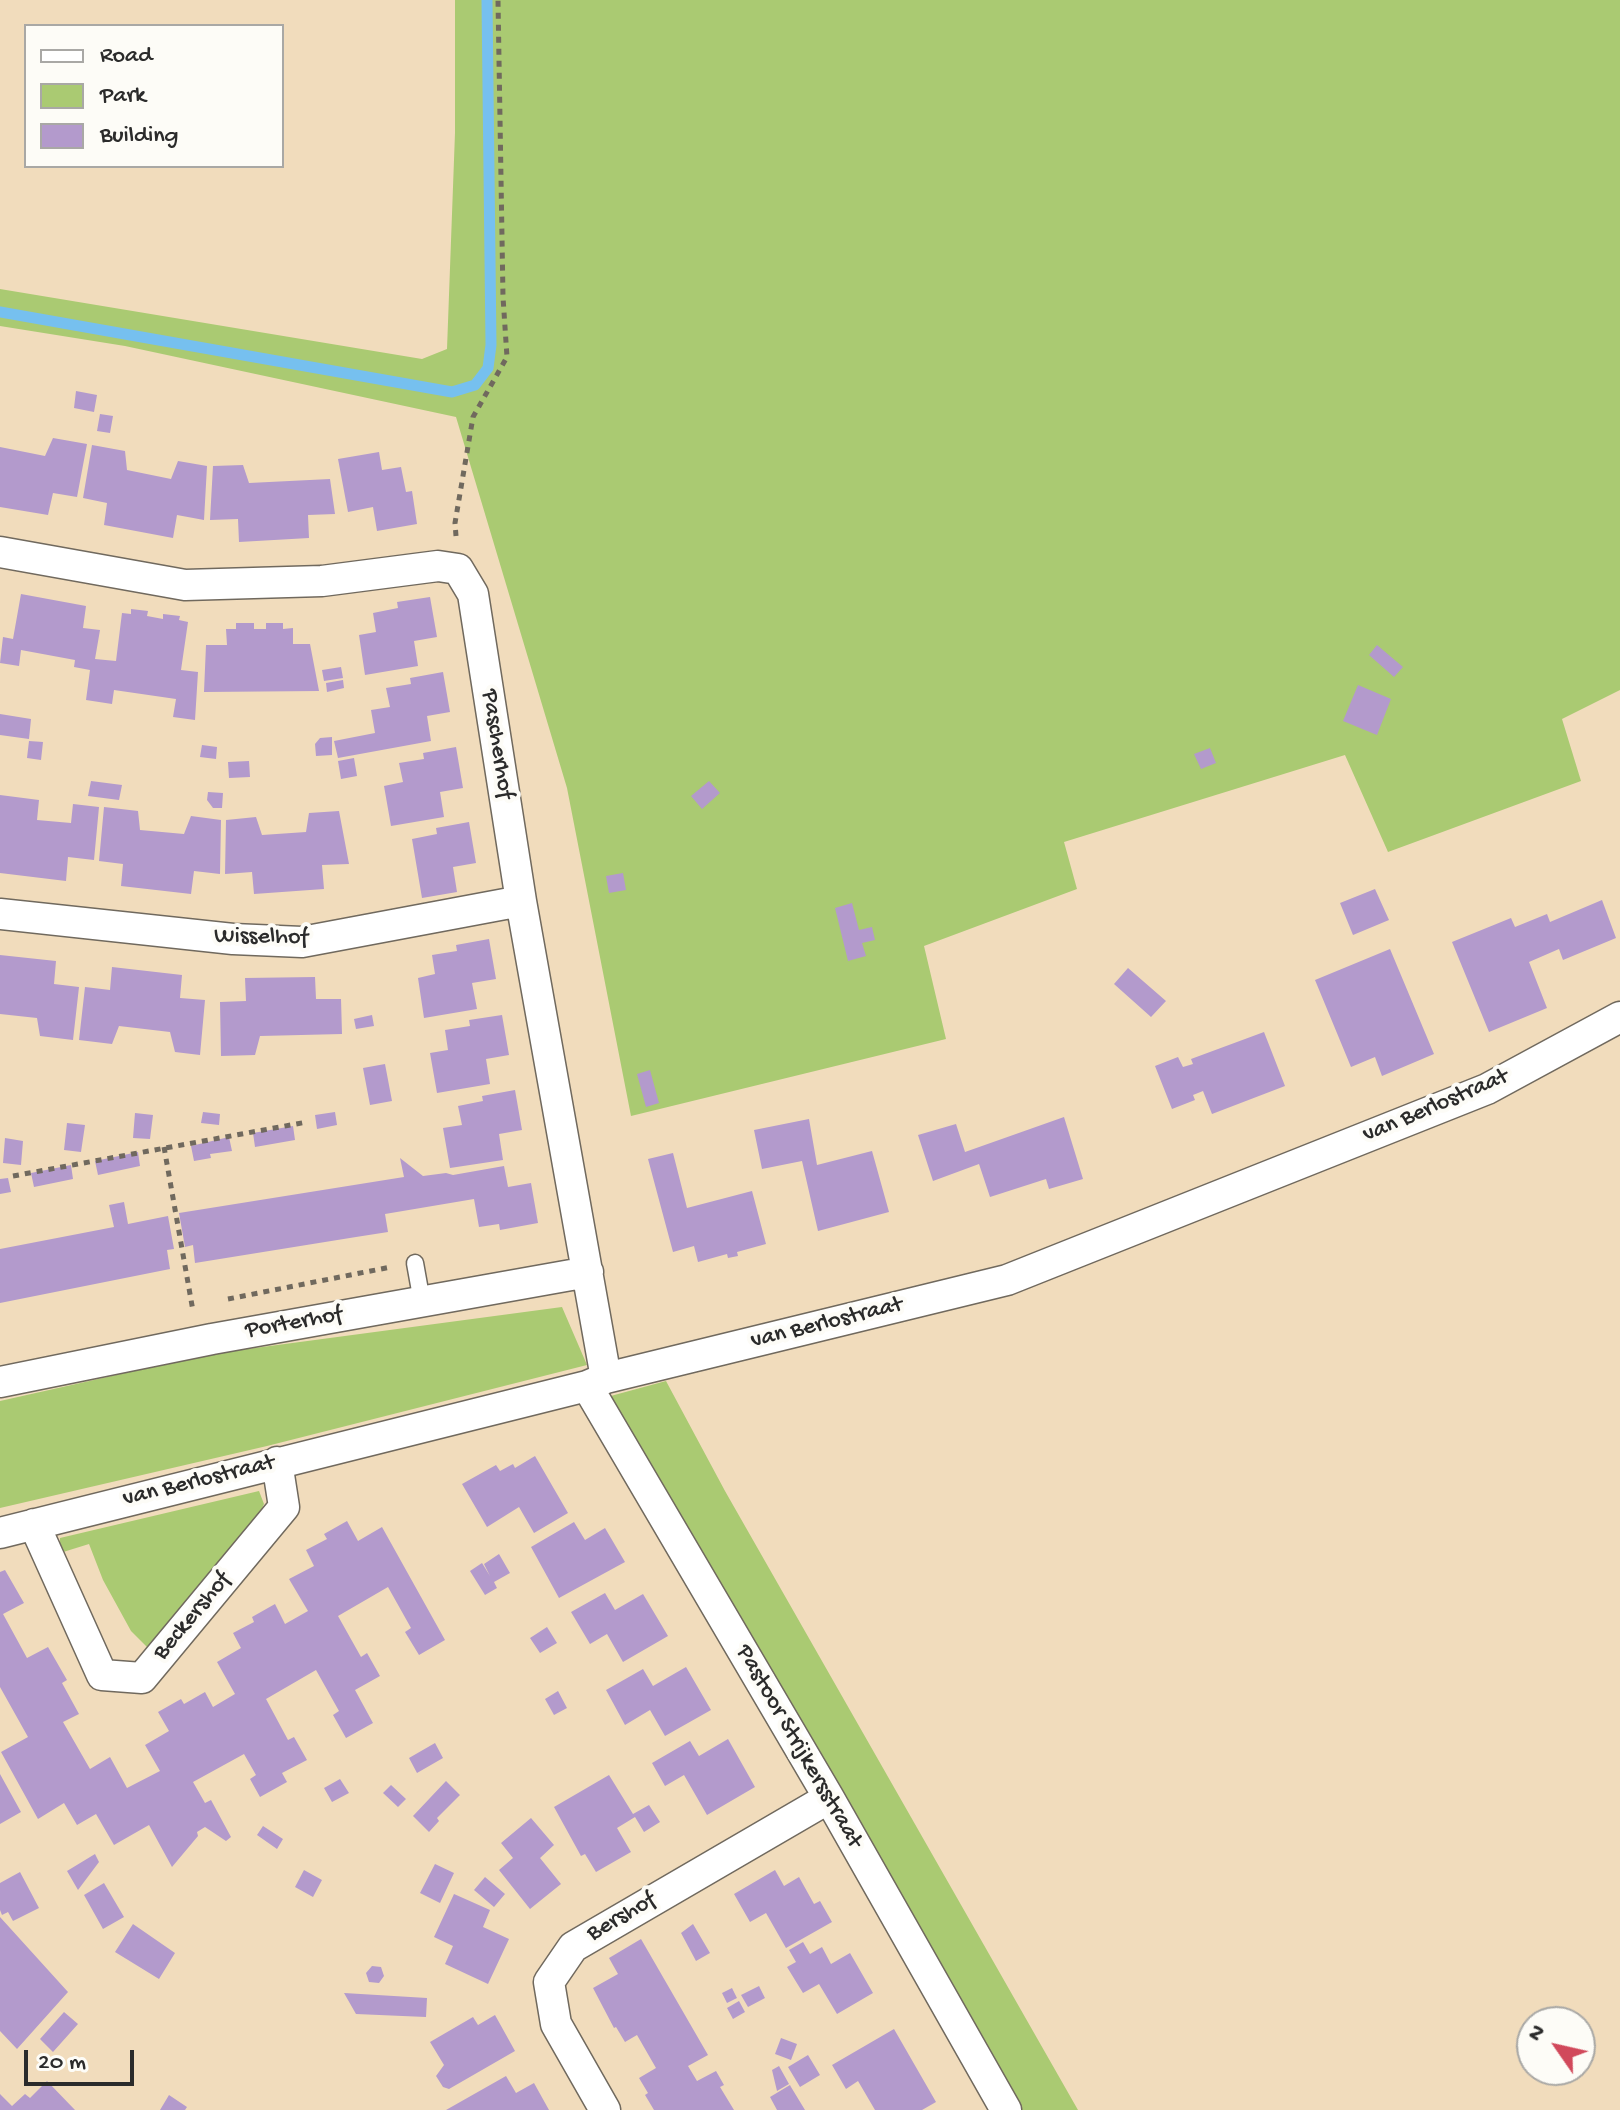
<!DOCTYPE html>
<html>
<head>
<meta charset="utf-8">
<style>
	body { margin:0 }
	#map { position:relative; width:1620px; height:2110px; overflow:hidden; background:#f1dcbc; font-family:"Gochi Hand",sans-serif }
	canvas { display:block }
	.legend { position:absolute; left:24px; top:24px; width:260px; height:144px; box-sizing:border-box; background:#fdfcf7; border:2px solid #a9a8a5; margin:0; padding:10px 14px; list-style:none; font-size:24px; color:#2b2b2b }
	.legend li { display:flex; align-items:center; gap:16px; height:40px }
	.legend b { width:40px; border:2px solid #a9a8a5 }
	.north { position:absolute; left:1516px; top:2006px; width:80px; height:80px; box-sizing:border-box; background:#fdfcf7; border:2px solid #a9a8a5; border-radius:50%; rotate:304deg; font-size:22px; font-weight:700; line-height:32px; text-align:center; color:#2b2b2b }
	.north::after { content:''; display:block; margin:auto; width:28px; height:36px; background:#d1495b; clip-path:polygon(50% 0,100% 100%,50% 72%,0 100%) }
	.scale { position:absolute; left:24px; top:2050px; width:110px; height:36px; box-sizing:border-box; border:4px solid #2b2b2b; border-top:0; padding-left:10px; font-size:24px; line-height:28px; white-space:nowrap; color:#2b2b2b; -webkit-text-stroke:6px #fdfcf7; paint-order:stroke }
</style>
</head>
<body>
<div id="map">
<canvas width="1620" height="2110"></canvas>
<ul class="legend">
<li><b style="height:10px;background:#fff"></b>Road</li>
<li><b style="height:22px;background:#aaca72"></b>Park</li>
<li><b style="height:22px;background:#b39acc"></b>Building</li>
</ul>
<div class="north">N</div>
<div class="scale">20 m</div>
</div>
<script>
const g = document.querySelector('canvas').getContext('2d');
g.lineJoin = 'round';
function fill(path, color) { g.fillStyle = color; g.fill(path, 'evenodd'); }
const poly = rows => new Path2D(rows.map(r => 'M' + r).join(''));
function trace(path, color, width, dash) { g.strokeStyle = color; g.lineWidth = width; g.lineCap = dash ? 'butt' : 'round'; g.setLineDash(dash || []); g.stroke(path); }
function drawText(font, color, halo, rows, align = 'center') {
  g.font = font + ' "Gochi Hand",sans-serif'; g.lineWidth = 8; g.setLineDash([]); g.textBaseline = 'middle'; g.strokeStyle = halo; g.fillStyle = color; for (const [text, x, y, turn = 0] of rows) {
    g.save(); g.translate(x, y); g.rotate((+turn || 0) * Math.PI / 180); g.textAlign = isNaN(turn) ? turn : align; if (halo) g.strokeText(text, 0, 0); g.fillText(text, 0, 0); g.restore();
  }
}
const green = poly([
	[455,0,1620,0,1620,690,1562,719,1581,781,1388,852,1345,755,1064,842,1077,889,924,946,946,1039,631,1116,567,788,456,417,125,346,0,326,0,289,422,359,447,349,455,133],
	[562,1307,587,1365,267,1446,0,1508,0,1401,210,1354],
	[666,1381,725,1491,1078,2110,1018,2110,607,1397],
	[259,1491,264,1504,258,1517,147,1647,131,1631,103,1580,89,1544,60,1553,60,1538]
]);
const stream = poly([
	[0,312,452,392,475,385,488,368,491,345,487,0]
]);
const building = poly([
	[76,391,97,395,94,412,74,408],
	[100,414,113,416,110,433,97,431],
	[53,438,87,444,77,497,53,493,48,515,0,507,0,447,45,456],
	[92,445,125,451,127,470,171,479,178,461,207,466,204,520,177,515,173,538,104,525,107,503,83,498],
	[379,452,382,470,401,467,406,492,412,491,417,524,377,531,373,507,348,512,338,459],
	[243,465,249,483,330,479,335,514,308,515,309,538,239,542,238,519,210,520,213,466],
	[21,594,86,606,83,628,100,630,95,659,116,661,122,613,131,614,131,609,148,611,147,616,163,619,163,614,180,616,179,620,188,622,181,670,198,672,195,720,173,717,176,699,114,690,112,704,86,700,90,670,74,667,75,660,21,650,19,666,0,663,3,637,13,639],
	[430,597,437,637,414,641,418,666,365,675,359,635,376,632,373,613,398,608,397,602],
	[236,623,254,623,254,629,266,629,266,623,283,623,283,629,293,628,293,644,310,644,319,691,204,692,206,645,227,645,226,629,236,629],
	[1377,645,1403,667,1394,677,1369,655],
	[341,667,343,678,324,681,322,670],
	[443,672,450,712,427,716,431,741,338,758,334,741,375,733,371,710,390,707,386,688,411,684,410,678],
	[343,680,344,688,327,692,326,683],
	[1358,685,1391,699,1377,735,1343,721],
	[0,714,31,719,29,739,0,735],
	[332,737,332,755,316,756,315,744,320,738],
	[29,741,43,742,41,760,27,758],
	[202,745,217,747,216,759,200,757],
	[456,747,463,788,440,792,444,817,391,826,384,786,403,782,399,763,424,759,423,753],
	[1210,748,1216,763,1201,769,1194,754],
	[354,758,357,776,341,779,338,761],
	[249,761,250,777,229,778,228,762],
	[91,781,122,785,119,800,88,796],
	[709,781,720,793,702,809,691,796],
	[208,792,223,793,222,808,213,808,207,800],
	[0,795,39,800,37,820,71,823,73,804,99,807,94,860,68,857,66,881,0,873],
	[104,807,138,811,140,830,184,834,191,816,221,820,220,874,194,871,191,894,121,886,123,864,99,861],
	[339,811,349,864,322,865,324,889,254,894,252,872,225,874,226,820,256,817,262,835,306,832,309,813],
	[469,822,476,863,453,867,457,892,422,898,412,839,437,834,436,828],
	[623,873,626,890,609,893,606,876],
	[1375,889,1389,920,1353,935,1340,903],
	[1602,900,1616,938,1563,960,1559,949,1529,962,1547,1008,1489,1032,1452,942,1511,918,1515,927,1547,914,1550,922],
	[852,903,859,930,872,927,875,940,862,943,866,956,848,961,835,908],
	[489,939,496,979,472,983,477,1009,424,1018,418,978,435,974,432,955,457,951,456,945],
	[1390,949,1434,1054,1382,1076,1375,1057,1351,1067,1315,980],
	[0,955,56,961,54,984,79,987,73,1040,40,1036,37,1018,0,1014],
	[112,967,182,975,180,998,205,1000,200,1055,175,1052,170,1032,119,1026,112,1044,79,1040,85,987,110,990],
	[1128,968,1166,1001,1151,1017,1114,984],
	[315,977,316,999,341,999,342,1034,260,1036,255,1055,221,1056,220,1002,246,1001,245,978],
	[372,1015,374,1026,356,1029,354,1019],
	[502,1015,509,1055,486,1059,490,1084,437,1093,430,1053,448,1050,445,1030,470,1026,469,1020],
	[1264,1032,1285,1086,1212,1114,1203,1091,1193,1095,1195,1100,1172,1109,1155,1066,1178,1057,1183,1067,1193,1064,1191,1059],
	[385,1064,392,1101,370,1105,363,1068],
	[650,1070,659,1103,646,1107,637,1074],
	[515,1090,522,1130,499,1134,503,1160,450,1168,443,1128,462,1125,458,1106,483,1101,482,1096],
	[203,1112,220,1114,219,1125,201,1123],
	[335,1112,337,1125,317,1129,315,1115],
	[135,1113,153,1115,150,1139,133,1138],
	[1064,1117,1083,1179,1049,1189,1046,1179,990,1197,979,1164,933,1181,918,1135,956,1124,965,1152],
	[809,1119,817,1165,872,1151,889,1212,818,1231,802,1161,762,1169,754,1130],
	[67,1123,85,1125,81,1152,64,1150],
	[293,1126,295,1140,255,1147,253,1133],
	[229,1137,232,1151,210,1154,211,1158,194,1161,191,1146],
	[5,1138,23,1141,21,1165,3,1163],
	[138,1152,140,1166,98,1175,95,1161],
	[673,1153,687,1208,752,1191,766,1244,737,1252,738,1256,728,1258,727,1254,698,1262,694,1246,673,1252,648,1159],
	[400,1158,423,1176,446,1173,453,1175,504,1166,508,1187,531,1183,538,1223,500,1230,499,1224,479,1227,474,1199,385,1214,388,1232,356,1237,195,1263,193,1245,185,1247,179,1213,404,1177],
	[71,1165,73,1179,34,1187,31,1173],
	[8,1178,11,1192,0,1194,0,1179],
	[124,1202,128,1224,168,1216,174,1249,167,1250,170,1269,0,1303,0,1249,114,1227,109,1205],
	[535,1456,568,1513,534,1533,519,1507,487,1527,462,1484,496,1465,500,1471,513,1464,515,1468],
	[347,1521,358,1541,382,1527,445,1640,419,1655,405,1632,411,1628,388,1587,338,1616,361,1657,367,1653,380,1676,355,1690,373,1723,346,1738,333,1715,339,1711,316,1670,266,1699,288,1740,294,1737,307,1760,282,1773,287,1782,260,1797,250,1779,256,1775,244,1754,193,1782,205,1803,211,1800,231,1837,226,1841,205,1827,197,1832,198,1836,172,1867,149,1825,114,1845,96,1814,77,1825,64,1803,38,1819,1,1752,28,1737,0,1687,0,1572,5,1570,24,1603,3,1614,27,1658,48,1647,67,1680,62,1683,79,1714,63,1722,90,1769,110,1757,127,1788,160,1771,145,1745,169,1731,158,1712,181,1699,184,1704,205,1692,213,1707,235,1694,217,1662,241,1648,233,1633,254,1622,252,1617,275,1604,285,1624,308,1611,289,1579,314,1566,306,1550,327,1539,324,1534],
	[574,1522,585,1540,605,1528,625,1562,559,1598,531,1547],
	[499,1554,510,1573,494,1582,497,1588,485,1595,470,1571,482,1563,490,1576,484,1564],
	[605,1593,615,1610,643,1594,668,1636,623,1662,607,1634,590,1644,571,1612],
	[547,1627,557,1643,540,1653,530,1638],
	[686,1667,711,1710,665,1736,650,1710,625,1725,606,1690,643,1669,653,1686],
	[558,1691,567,1708,554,1715,545,1699],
	[728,1739,755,1787,707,1815,684,1775,665,1786,652,1763,690,1741,699,1756],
	[435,1743,443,1758,417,1773,409,1758],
	[0,1774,21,1812,0,1824],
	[609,1775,633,1814,649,1805,660,1822,644,1832,635,1817,617,1828,631,1852,596,1872,585,1854,581,1856,554,1807],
	[340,1779,349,1793,332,1802,324,1788],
	[446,1781,460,1795,437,1818,439,1821,429,1832,413,1816],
	[391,1785,406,1799,398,1807,383,1793],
	[531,1818,554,1845,540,1858,561,1884,530,1909,499,1870,513,1858,501,1843],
	[263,1826,283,1839,277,1849,257,1835],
	[95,1854,99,1862,78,1890,67,1871],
	[435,1864,454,1873,440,1903,420,1893],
	[304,1870,322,1880,313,1897,295,1887],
	[775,1870,784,1886,799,1877,814,1904,820,1901,832,1922,786,1948,766,1913,750,1922,734,1894],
	[20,1872,39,1908,13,1921,8,1912,2,1915,0,1910,0,1883],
	[485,1877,505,1894,494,1907,474,1890],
	[104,1883,124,1917,103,1929,84,1895],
	[454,1894,490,1910,483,1927,509,1939,488,1984,445,1964,453,1946,434,1937],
	[0,1917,68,1992,17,2049,0,2031],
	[133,1924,175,1953,159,1979,115,1952],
	[693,1924,710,1953,696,1961,681,1933],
	[641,1939,708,2055,688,2066,697,2081,716,2071,724,2085,720,2087,734,2110,654,2110,645,2095,648,2093,639,2078,656,2068,637,2035,625,2042,616,2027,614,2028,593,1988,618,1974,609,1958],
	[803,1942,810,1954,822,1947,831,1964,850,1953,873,1993,837,2014,819,1984,803,1993,787,1967,796,1962,789,1950],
	[372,1966,381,1967,384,1976,379,1983,369,1982,366,1973],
	[759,1986,765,1998,748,2007,741,1995],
	[732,1988,737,1998,727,2003,722,1993],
	[344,1993,427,1998,426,2017,356,2014],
	[739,2001,745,2012,733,2019,727,2008],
	[64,2012,78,2024,53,2052,40,2039],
	[495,2015,515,2051,449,2089,443,2087,436,2076,444,2065,430,2042,473,2017,478,2025],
	[894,2029,936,2102,922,2110,875,2110,858,2081,846,2089,832,2065],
	[781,2038,797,2044,791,2060,775,2054],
	[808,2055,820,2075,800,2087,788,2067],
	[779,2066,789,2084,777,2091,772,2070],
	[506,2076,516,2093,534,2083,549,2110,446,2110],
	[47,2081,75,2110,0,2110,0,2094,12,2106,25,2094,30,2098],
	[790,2085,791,2087,805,2110,777,2110,770,2097],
	[169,2095,187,2107,185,2110,160,2110]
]);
const path = poly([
	[456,536,455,523,473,417,507,357,503,297,498,0],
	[164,1147,193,1311],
	[13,1176,307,1122],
	[228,1299,391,1267]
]);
const service = poly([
	[415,1263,422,1302]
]);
const minor = poly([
	[0,552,185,585,322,581,438,566,458,569,473,594,521,901,606,1378],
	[0,914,233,939,302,942,521,901],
	[0,1382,212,1339,588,1272],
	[587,1386,829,1798,1006,2110],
	[34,1524,102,1675,142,1678,284,1507,277,1462],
	[0,1533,587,1386,606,1378,1007,1280,1487,1089,1620,1017],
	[605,2110,556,2024,549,1982,573,1947,829,1798]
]);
const streetNames = [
	["Pascherhof",496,744,81],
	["Wisselhof",261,938,1],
	["van Berlostraat",1436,1107,-23],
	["Porterhof",294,1324,-10],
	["van Berlostraat",827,1324,-14],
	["van Berlostraat",199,1482,-14],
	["Beckershof",193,1617,-50],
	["Pastoor Strijkersstraat",798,1747,60],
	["Bershof",622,1918,-30]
];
fill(green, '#aaca72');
trace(stream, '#76c0ef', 11);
fill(building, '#b39acc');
trace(service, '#70695e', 19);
trace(minor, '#70695e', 33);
trace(path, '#70695e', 5, [6, 6]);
trace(service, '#fff', 16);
trace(minor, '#fff', 30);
drawText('24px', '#2b2b2b', '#fdfcf7', streetNames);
</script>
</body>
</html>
